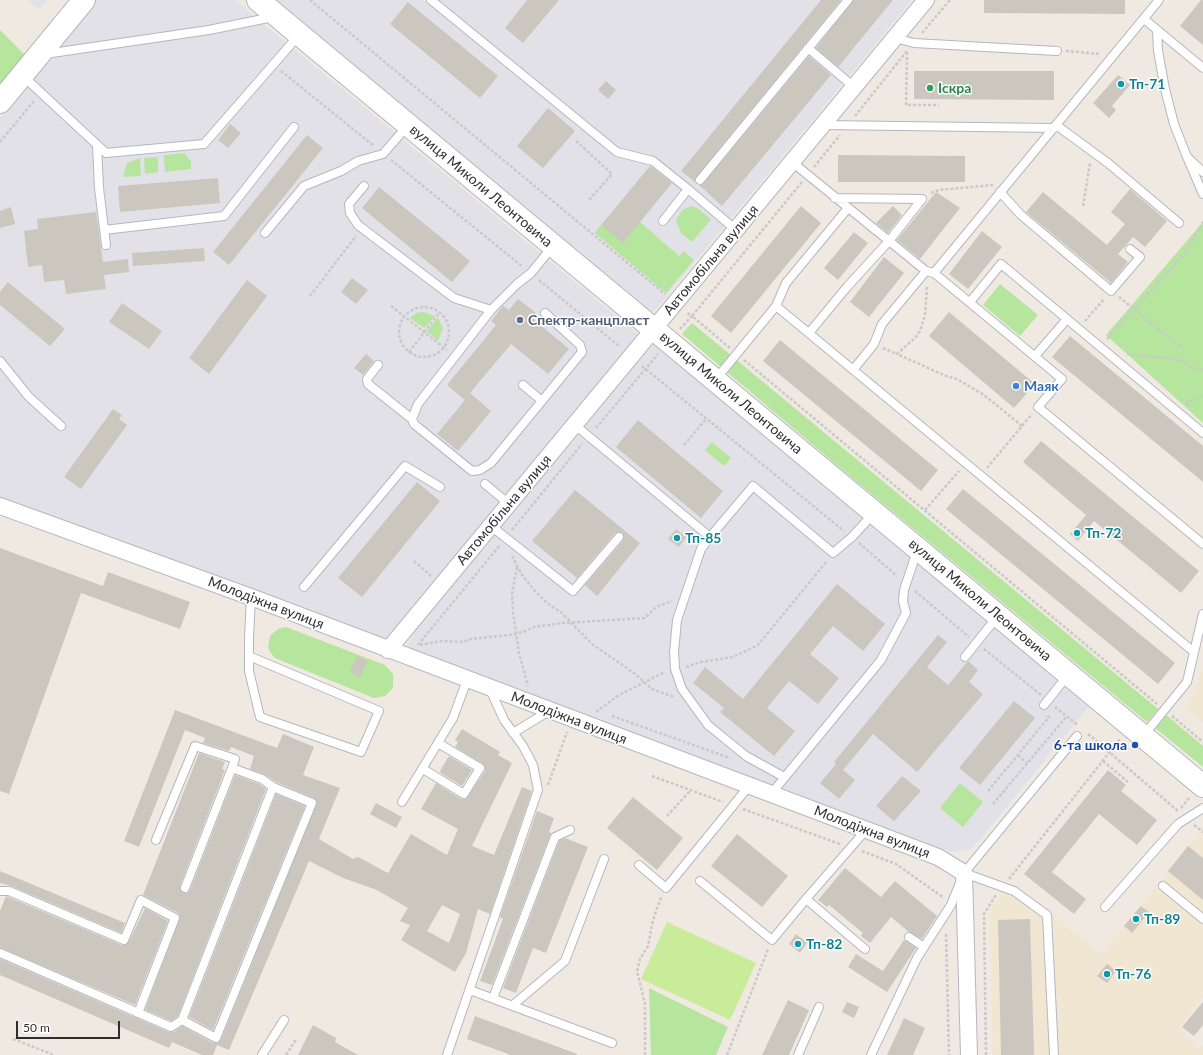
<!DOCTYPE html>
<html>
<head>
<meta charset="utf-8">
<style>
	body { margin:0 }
	#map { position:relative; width:1203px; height:1055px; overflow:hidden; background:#efe9e1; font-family:Lato,sans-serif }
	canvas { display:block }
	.scale { position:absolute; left:16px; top:1021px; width:104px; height:18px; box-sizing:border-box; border:2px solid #2e2e2e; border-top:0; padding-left:5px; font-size:12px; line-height:14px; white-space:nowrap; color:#2e2e2e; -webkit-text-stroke:3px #fff; paint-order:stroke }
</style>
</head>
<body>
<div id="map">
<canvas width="1203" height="1055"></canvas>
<div class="scale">50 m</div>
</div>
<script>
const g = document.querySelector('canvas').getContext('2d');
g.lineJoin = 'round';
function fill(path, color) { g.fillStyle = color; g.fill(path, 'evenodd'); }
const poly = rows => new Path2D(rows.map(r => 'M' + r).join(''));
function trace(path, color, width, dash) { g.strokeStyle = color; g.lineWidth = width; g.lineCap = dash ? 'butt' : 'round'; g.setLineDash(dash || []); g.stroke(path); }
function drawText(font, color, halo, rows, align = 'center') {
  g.font = font + ' Lato,sans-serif'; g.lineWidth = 3; g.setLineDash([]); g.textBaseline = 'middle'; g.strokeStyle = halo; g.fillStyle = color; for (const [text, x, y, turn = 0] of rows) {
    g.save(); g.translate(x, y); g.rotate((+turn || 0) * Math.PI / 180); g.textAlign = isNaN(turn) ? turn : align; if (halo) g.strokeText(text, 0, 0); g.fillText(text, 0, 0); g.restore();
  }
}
const industrial = poly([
	[27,0,47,0,39,10],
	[96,0,235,0,639,335,389,639,365,633,0,497,0,118],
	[267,0,912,0,651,315],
	[655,342,1091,704,972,849,951,852,422,660,407,645,420,624]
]);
const education = poly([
	[1203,668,1203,722,1187,708],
	[1203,829,1203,997,1179,1027,1199,1049,1203,1046,1203,1055,993,1055,990,910,1011,882,1101,954]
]);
const green = poly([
	[0,30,27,57,0,90],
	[185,153,191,162,191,169,165,172,164,155],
	[158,157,158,172,145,174,144,158],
	[140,158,141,176,123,177,127,163],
	[691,206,697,208,711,219,692,242,681,233,676,220,682,210],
	[640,222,679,256,684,251,694,260,666,293,595,233,601,225],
	[1203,222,1203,423,1106,335],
	[1000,284,1038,315,1020,336,983,305],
	[423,312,435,316,424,328,410,318,416,313],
	[438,318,443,328,438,341,427,331],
	[692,323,1158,709,1147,722,851,477,682,334],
	[712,442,731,458,724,466,705,450],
	[286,627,385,665,393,674,393,688,385,696,374,698,275,658,270,652,268,647,270,636,278,629],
	[1165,714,1203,746,1203,767,1154,727],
	[960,783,983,802,963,827,940,808],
	[649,988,728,1027,716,1055,651,1055]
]);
const pitch = poly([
	[667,922,756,963,730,1020,641,979]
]);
const building = poly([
	[527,0,559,0,523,43,505,28],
	[821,0,841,0,696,177,695,182,681,171],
	[853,0,893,0,838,67,816,48],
	[984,0,1125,0,1125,14,984,13],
	[1201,0,1203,0,1203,45,1180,26],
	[408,2,498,76,480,98,390,24],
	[809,56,831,75,722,206,699,185,704,183],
	[914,71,1054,71,1054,100,914,99],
	[1118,75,1130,85,1112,106,1116,110,1109,118,1093,103],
	[606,81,616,90,608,99,598,90],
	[548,108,575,131,543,168,517,146],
	[230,124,241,133,228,148,218,140],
	[307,135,323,148,229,265,213,252],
	[838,155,965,156,965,182,838,182],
	[650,166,672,183,623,243,601,225],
	[218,178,220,203,120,212,118,186],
	[379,187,470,261,452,282,362,208],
	[1130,189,1167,221,1145,247,1133,237,1118,254,1128,262,1111,283,1026,212,1043,192,1107,245,1125,224,1111,212],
	[936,192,960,208,920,259,897,240],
	[801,206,821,223,731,333,711,316],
	[893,206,902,215,888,233,876,223],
	[11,207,15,224,0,228,0,211],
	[96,212,103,262,128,259,129,272,104,275,106,289,66,294,64,280,44,282,42,265,28,267,24,231,38,229,37,219],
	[982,231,1002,247,968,289,949,274],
	[854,232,868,243,838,280,824,268],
	[204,248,205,261,133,266,132,253],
	[884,257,904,273,869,317,850,302],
	[352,278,368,290,356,304,341,292],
	[247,280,267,296,209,374,189,358],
	[8,282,65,329,50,346,0,305,0,292],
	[518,299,536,313,532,318,569,349,548,374,511,344,470,393,491,411,458,451,437,434,465,400,447,385,496,325,491,321,503,306,509,310],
	[122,303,162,331,149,349,109,322],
	[949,312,1035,384,1014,408,929,336],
	[1070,336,1203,446,1203,482,1052,357],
	[780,340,938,470,921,491,763,361],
	[366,354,374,361,363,375,354,368],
	[113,409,122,415,119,419,127,425,81,489,64,477],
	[638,420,723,491,701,518,616,447],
	[1041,441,1199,571,1181,593,1094,521,1078,541,1070,534,1086,515,1023,462],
	[417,482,440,501,362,597,338,578],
	[963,489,1175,663,1158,684,946,509],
	[575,490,640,543,597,596,585,585,623,541,623,533,620,532,615,533,577,578,532,541],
	[676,529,686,537,679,547,668,539],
	[0,548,103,586,108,572,190,602,180,629,81,593,9,794,0,791],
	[837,584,885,624,863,651,833,626,810,654,839,678,818,704,789,681,767,708,795,731,774,756,720,712,724,708,693,683,705,667,743,699],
	[938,635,947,642,927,667,948,685,968,661,978,670,969,682,983,694,917,772,873,734,843,770,855,780,839,799,820,783,836,764,834,762],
	[357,656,368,661,360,677,350,672],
	[1014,701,1035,718,980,785,959,768],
	[175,710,277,748,283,734,314,747,303,775,340,788,319,839,353,859,358,857,388,873,411,834,447,855,458,829,421,809,436,783,461,799,466,799,485,771,485,768,483,764,455,747,458,742,455,740,462,729,500,752,498,755,512,763,472,846,494,855,522,787,532,791,490,914,478,909,466,953,455,972,401,940,410,925,400,921,408,908,377,890,343,878,309,861,229,1050,217,1045,213,1055,202,1055,172,1042,169,1048,0,975,0,959,169,1032,174,1032,182,1026,213,1043,217,1043,221,1040,317,802,314,798,276,782,264,774,250,769,254,756,231,747,229,751,203,743,205,738,185,730,139,847,124,841],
	[442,905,460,914,449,943,427,931],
	[199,753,225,762,222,769,225,770,180,886,183,893,186,893,190,890,235,775,259,784,266,789,178,1016,171,1021,145,1010,180,917,178,913,143,895],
	[449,756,472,770,462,786,441,773,440,771],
	[1108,770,1126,785,1121,791,1157,820,1137,845,1099,814,1052,872,1086,899,1074,914,1024,874],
	[902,776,921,791,894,821,876,806],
	[276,794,305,806,213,1030,189,1017],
	[633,797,683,838,657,870,607,828],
	[376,803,402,817,396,828,370,814],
	[537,811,554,818,549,832,551,833,492,985,480,981,503,919,500,917],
	[737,834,788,876,762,907,711,866],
	[565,838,588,847,546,953,533,948,516,993,503,988,559,841],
	[1188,846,1203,858,1203,900,1168,871],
	[845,868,881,897,895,881,937,916,922,939,909,932,891,917,870,943,861,936,863,933,829,905,827,907,818,900],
	[0,871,125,923,121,933,11,886,0,883],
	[6,896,122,945,129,942,145,908,168,921,135,1005,0,948,0,911],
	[1141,906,1149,912,1132,933,1124,926],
	[1030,919,1034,1055,1001,1055,998,920],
	[796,934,807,943,800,953,789,944],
	[904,940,916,948,887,992,848,967,856,954,883,971],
	[1107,964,1116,971,1107,983,1097,976],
	[788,1000,809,1010,789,1055,762,1055],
	[847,1002,859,1007,854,1018,842,1012],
	[1203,1002,1203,1025,1194,1036,1182,1027],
	[475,1016,577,1054,577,1055,511,1055,467,1039],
	[904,1018,925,1028,913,1055,887,1055],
	[313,1025,336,1038,335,1042,358,1055,298,1055]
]);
const path = poly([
	[310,0,665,294],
	[922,33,950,0],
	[1066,51,1101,54],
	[907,52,906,105,939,105],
	[281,71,374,146],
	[855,116,907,51],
	[576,141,612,174,589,200],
	[0,142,34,101],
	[391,160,523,267],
	[814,167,840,135],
	[931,193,939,190,993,185],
	[1083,206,1090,163],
	[539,280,620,347],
	[927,287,925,315,920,331,916,337,897,354,946,376,957,379,984,395,1022,426],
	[310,296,356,236],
	[1119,297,1182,348],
	[391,306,447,350],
	'399 332a25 25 0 1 1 50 0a25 25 0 1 1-50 0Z',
	[1085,321,1104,299],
	[680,329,692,316,686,312],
	[1107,339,1185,253,1203,222],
	[730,348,692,316,802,182],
	[883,348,897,354],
	[409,352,439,313],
	[1127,354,1172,359,1182,361,1193,368,1203,369],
	[744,360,1157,704],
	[642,366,844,531],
	[1186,404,1203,395],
	[596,428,658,354],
	[684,445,706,419],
	[987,468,1032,414],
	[925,510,959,471],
	[512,530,582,444],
	[859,543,897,576],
	[512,556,522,575,534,590,547,603,562,613,592,644,634,673,652,689,674,697],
	[414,561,431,576],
	[517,567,512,593,513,612,519,653,528,686],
	[915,591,969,637],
	[418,645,500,545],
	[420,645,441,641,463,642,471,639,509,635,523,632,534,627,562,623,645,618,656,607,672,601],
	[984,649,1041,695],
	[686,667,701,662,733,657,758,645,827,561],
	[1055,707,1078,725],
	[596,712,619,695,665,672],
	[612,716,730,758],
	[1172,716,1203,742],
	[1088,734,1178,811],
	[1018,755,1027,763],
	[1103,761,1128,782],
	[652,776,723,802],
	[548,785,567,732],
	[988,791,1049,717,1046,715],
	[993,804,1067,716],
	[1181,808,1190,797],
	[743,809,840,844],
	[667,816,691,790],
	[1194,825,1203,832],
	[862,851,896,864,944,898],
	[1009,879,1120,739],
	[946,934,949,1055],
	[13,1039,54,1055],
	[286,1055,297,1038],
	[645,1055,645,1004,637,971,640,959,648,946,653,920,661,897],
	[727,1055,768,949],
	[986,1055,984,914,996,895]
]);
const lane = poly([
	[431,0,617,152,653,161,688,189],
	[1144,19,1203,68],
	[1157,30,1158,51,1165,89,1174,124,1187,157],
	[895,38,914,43,1057,51],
	[808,48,854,87],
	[45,54,209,30,273,17],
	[23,76,106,153,204,144,299,35],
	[822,125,1054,128],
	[1056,125,1108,163,1179,223],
	[97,145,99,188,106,245],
	[792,162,926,271,934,273,1062,379,1038,407,1203,544],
	[1203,172,1187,157,1203,194],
	[700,180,848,0],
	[364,186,349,204,350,213,358,225,454,298,491,310,517,284,531,273,553,246],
	[1000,192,1021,215,1111,291,1140,257,1130,249],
	[663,221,688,189,736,230],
	[104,230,224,216,294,127],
	[265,233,304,186,341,171,358,161,383,154,408,125],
	[934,273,1159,0],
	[970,302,1001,264,1067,319],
	[776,306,1194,652],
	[491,310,418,404,412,419,414,424,472,471,480,470,491,463,582,352,580,345,545,313],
	[809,333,847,287,889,241,922,199,835,198],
	[1035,356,1067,319,1203,433],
	[0,361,29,397,61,426],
	[378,365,367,379,368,384,412,419],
	[853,370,874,344,882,324,926,271],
	[716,379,776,306,786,283,848,208],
	[523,385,542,401],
	[575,425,710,537,753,486,833,553,852,537,874,513],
	[485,484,509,504],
	[491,526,573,591,619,537],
	[710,537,701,549,677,620,674,652,675,669,682,689,708,725,746,756,784,777],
	[304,587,405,466,440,487],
	[249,656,379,711,361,752,260,717,249,671,249,638,251,597],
	[965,657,997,617],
	[1044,705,1068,675],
	[513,733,549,711],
	[1144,735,1187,682,1203,614],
	[423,769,464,794,480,768,438,743],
	[771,794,881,660,906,613,903,601,904,590,917,551],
	[402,802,453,718,467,680],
	[156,840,195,746,235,759,232,768],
	[639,865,666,888,749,786],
	[964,873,1014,891,1047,915,1054,1055],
	[700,881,772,940,806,899],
	[1163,886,1203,919],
	[185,888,232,768,262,779,273,787],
	[1,891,9,891,124,940,141,900,175,918,138,1013],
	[1105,907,1178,824,1203,808],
	[909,937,924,947],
	[865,949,806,899,866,830],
	[0,953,171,1027,182,1020,273,787,312,803,216,1038,182,1020],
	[470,990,612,1043],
	[493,998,555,837,570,830],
	[513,1005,565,961,604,859],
	[262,1055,284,1020],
	[447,1055,538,790,533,765,523,746,504,720,490,689],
	[798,1055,819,1007],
	[871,1055,917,958,951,905,964,873,1077,736]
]);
const street = poly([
	[0,506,251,597,938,857,964,873,969,1055],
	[388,650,926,0]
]);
const secondary = poly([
	[258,0,1203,786],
	[0,102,84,0]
]);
const markers = [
	[1121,84,4,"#0f9aa8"],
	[930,88,4,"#2e9e5b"],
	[520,320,4,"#5c6f8a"],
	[1016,386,4,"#3f7fe0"],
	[1077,533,4,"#0f9aa8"],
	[677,538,4,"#0f9aa8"],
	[1135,745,4,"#1a4fb4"],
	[1136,919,4,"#0f9aa8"],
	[798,944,4,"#0f9aa8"],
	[1107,974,4,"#0f9aa8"]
];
const cultureNames = [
	["Тп-71",1129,84],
	["Тп-72",1085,533],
	["Тп-85",685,538],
	["Тп-89",1144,919],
	["Тп-82",806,944],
	["Тп-76",1115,974]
];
const leisureNames = [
	["Іскра",938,88]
];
const streetNames = [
	["вулиця Миколи Леонтовича",481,186,40],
	["Автомобільна вулиця",711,260,-50],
	["вулиця Миколи Леонтовича",731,393,40],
	["Автомобільна вулиця",504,510,-50],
	["вулиця Миколи Леонтовича",980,600,40],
	["Молодіжна вулиця",266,603,21],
	["Молодіжна вулиця",569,718,21],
	["Молодіжна вулиця",872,832,21]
];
const serviceNames = [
	["Спектр-канцпласт",528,320]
];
const shopNames = [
	["Маяк",1024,386]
];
const transitNames = [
	["6-та школа",1127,745]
];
fill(industrial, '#e3e1e8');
fill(education, '#f0e6d1');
fill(green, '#b6e59e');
fill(pitch, '#c9ec9a');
fill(building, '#cbc7bf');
trace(lane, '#b4b7c1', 10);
trace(street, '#b4b7c1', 18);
trace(secondary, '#b4b7c1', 24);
trace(path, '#c9c9c9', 2.5, [3, 2]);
trace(lane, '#fff', 8);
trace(street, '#fff', 16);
trace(secondary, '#fff', 22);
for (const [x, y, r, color] of markers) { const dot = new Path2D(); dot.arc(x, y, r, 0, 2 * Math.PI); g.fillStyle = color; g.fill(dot); trace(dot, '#fff', 1.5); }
drawText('bold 14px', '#0d838f', '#fff', cultureNames, 'left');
drawText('bold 14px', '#27864d', '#fff', leisureNames, 'left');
drawText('14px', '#2e2e2e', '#fff', streetNames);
drawText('bold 14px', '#4e5e75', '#fff', serviceNames, 'left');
drawText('bold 14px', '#366cbe', '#fff', shopNames, 'left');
drawText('bold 14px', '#164399', '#fff', transitNames, 'right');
</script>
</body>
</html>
